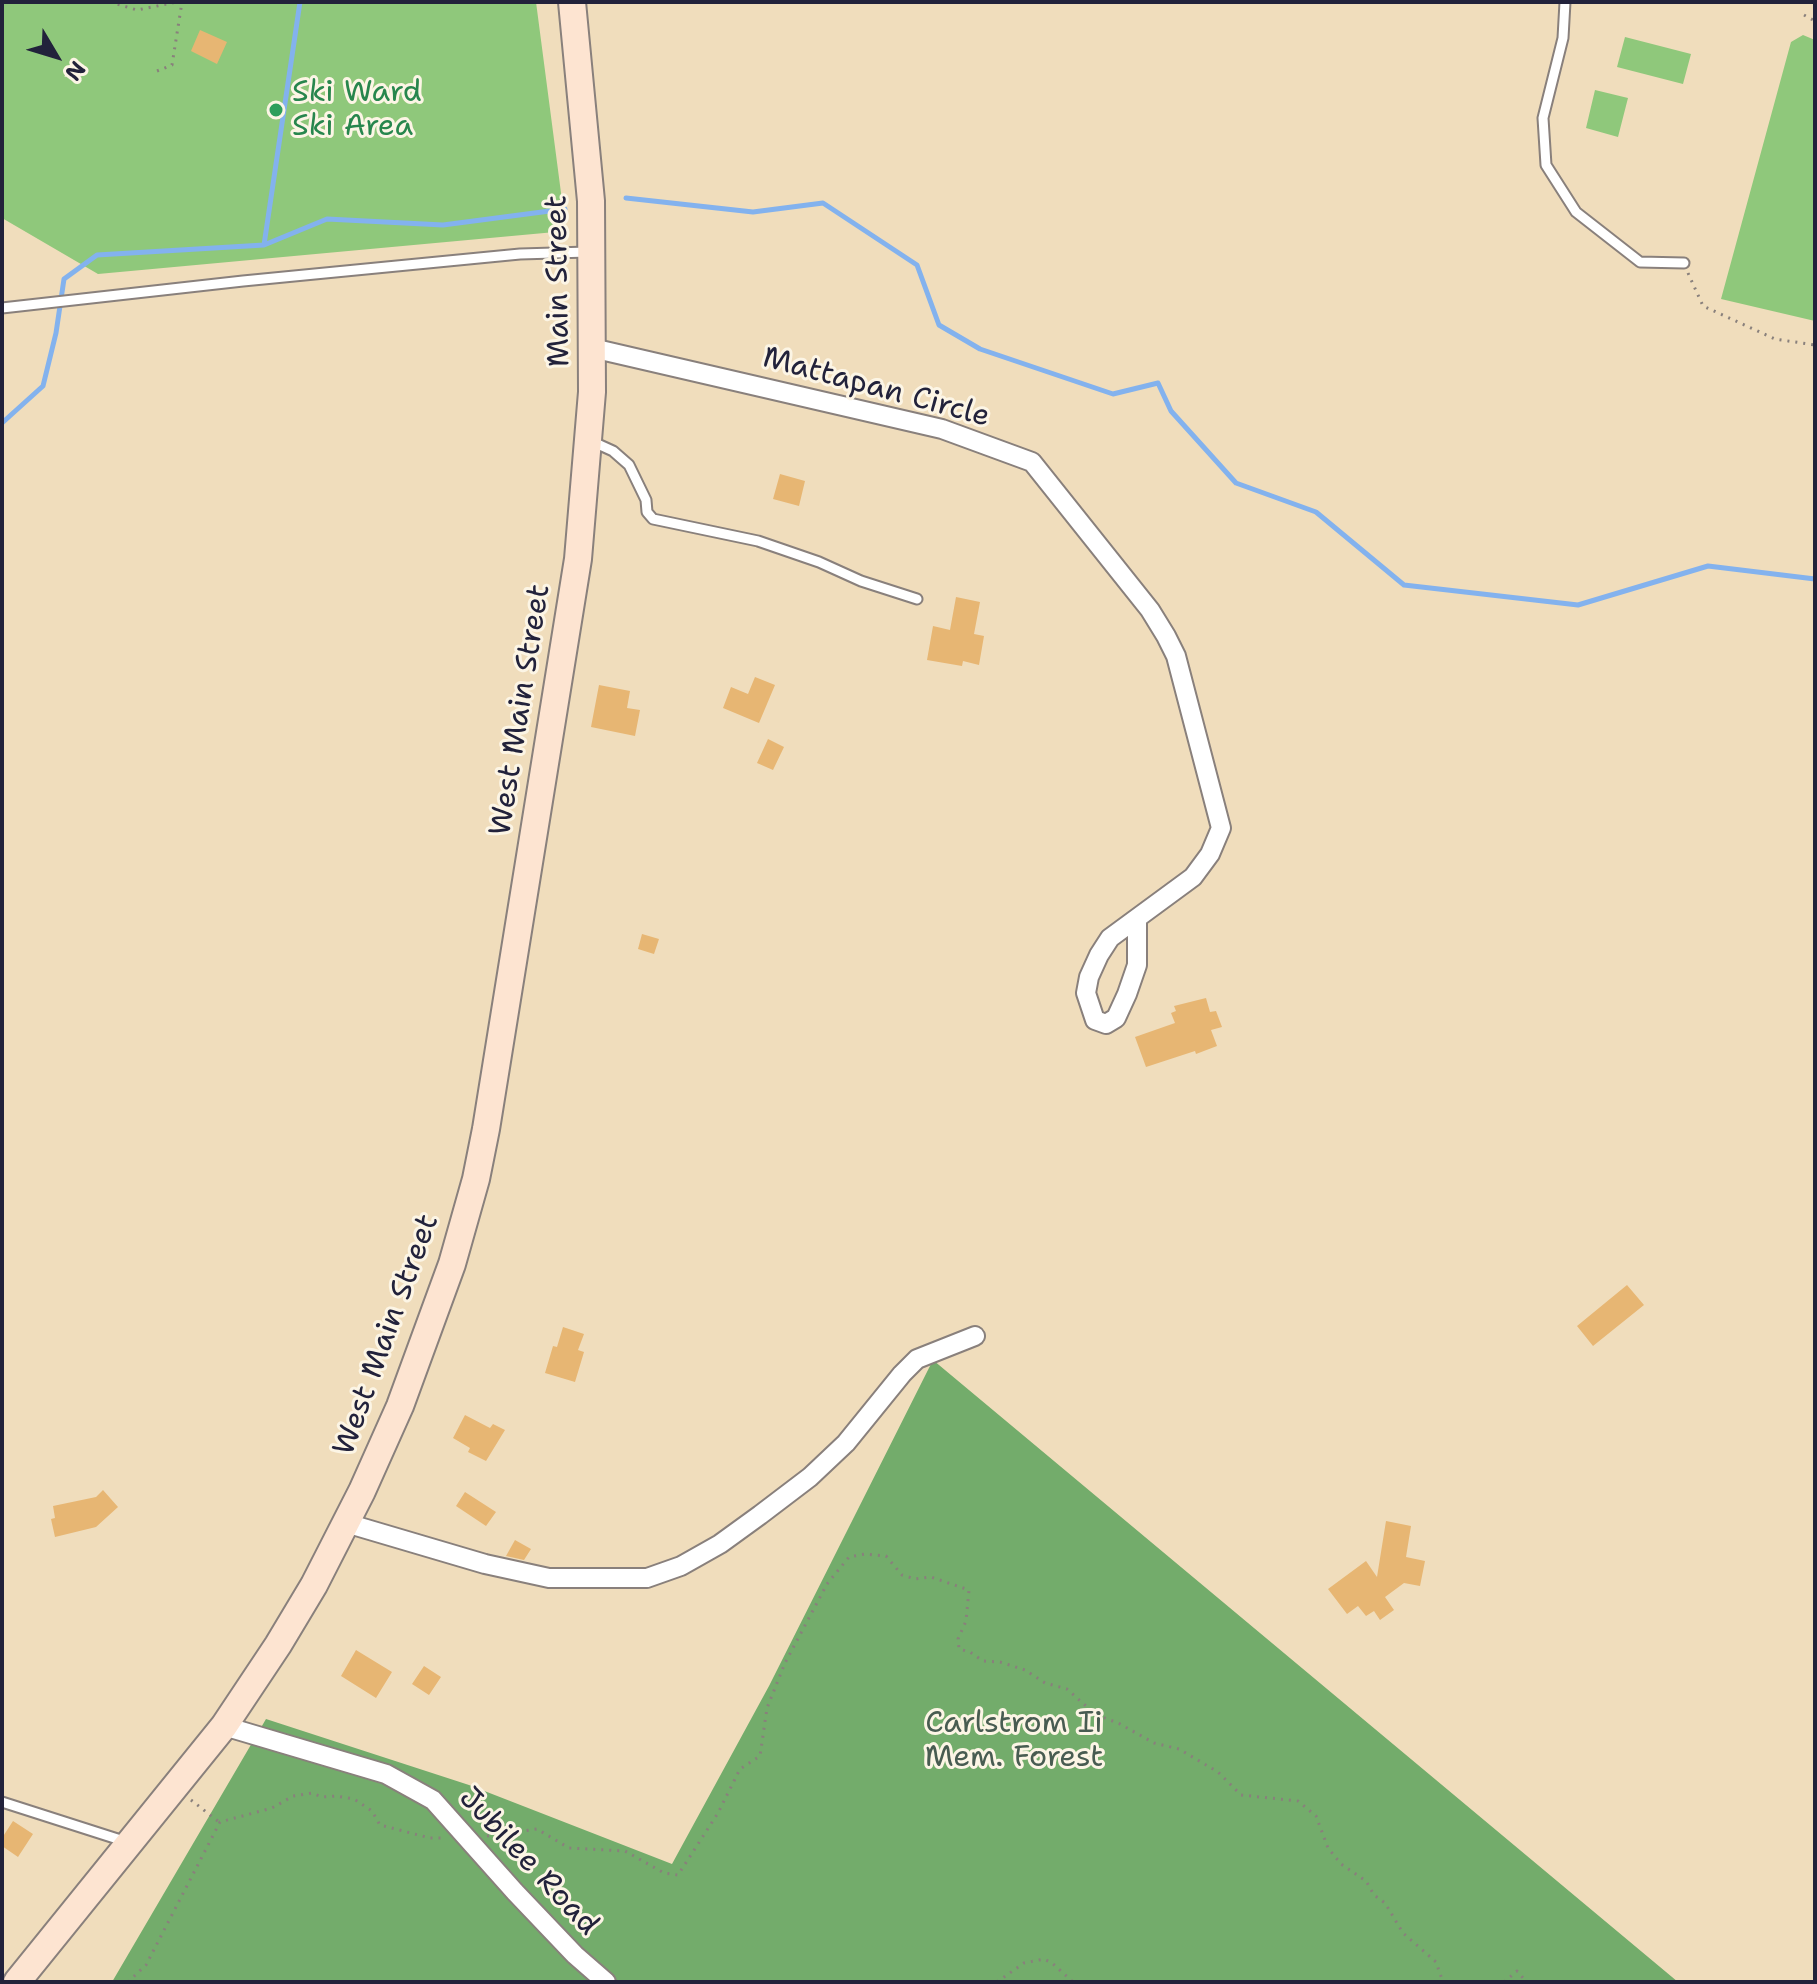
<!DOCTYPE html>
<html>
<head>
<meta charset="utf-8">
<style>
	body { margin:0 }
	#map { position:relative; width:1817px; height:1984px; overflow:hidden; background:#f0ddbc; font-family:"Shantell Sans",sans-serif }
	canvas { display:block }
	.frame { position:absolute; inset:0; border:4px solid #22223b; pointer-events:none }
	.north { position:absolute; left:16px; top:16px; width:80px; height:80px; -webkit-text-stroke:6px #fcf5e5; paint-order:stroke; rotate:128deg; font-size:22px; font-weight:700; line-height:32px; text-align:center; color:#22223b }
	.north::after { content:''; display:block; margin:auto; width:28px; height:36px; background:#22223b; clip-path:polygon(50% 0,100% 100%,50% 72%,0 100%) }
</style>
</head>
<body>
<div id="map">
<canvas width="1817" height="1984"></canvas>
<div class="frame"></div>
<div class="north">N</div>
</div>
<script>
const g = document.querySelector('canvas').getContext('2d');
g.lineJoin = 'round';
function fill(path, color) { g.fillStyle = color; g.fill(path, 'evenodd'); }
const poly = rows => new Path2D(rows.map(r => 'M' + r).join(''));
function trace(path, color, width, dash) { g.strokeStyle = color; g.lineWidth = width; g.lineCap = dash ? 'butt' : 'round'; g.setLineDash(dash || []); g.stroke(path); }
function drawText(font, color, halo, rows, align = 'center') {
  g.font = font + ' "Shantell Sans",sans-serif'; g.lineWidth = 6; g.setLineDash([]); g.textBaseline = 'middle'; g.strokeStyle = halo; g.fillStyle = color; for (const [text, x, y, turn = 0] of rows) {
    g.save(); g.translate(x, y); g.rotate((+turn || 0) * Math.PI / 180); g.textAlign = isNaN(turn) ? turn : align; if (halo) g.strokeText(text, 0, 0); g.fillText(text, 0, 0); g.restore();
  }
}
const green = poly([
	[2,2,536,2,566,231,98,274,2,218],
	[1803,35,1815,40,1815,321,1721,299,1791,42],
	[1625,37,1691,54,1683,84,1617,67],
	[1595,90,1628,98,1618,137,1586,128]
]);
const forest = poly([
	[933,1360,1678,1982,112,1982,266,1719,469,1785,672,1864,769,1686]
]);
const stream = poly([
	[626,198,753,212,823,203,917,265,939,325,980,349,1113,394,1158,383,1171,411,1236,483,1316,512,1404,585,1578,605,1708,566,1815,579],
	[264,245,327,219,443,225,565,209],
	[2,423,43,386,56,333,64,279,97,255,264,245,300,2]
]);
const building = poly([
	[200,30,227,42,217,64,191,51],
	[780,474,805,481,799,506,773,499],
	[956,597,980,602,974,634,984,636,979,665,963,661,962,666,927,660,933,626,950,630],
	[755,677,775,685,759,723,723,708,731,687,748,694],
	[599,685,630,691,627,708,640,710,635,736,591,727],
	[768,739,784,747,773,770,757,763],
	[642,934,659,939,654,954,638,949],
	[1206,998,1210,1012,1216,1011,1222,1027,1211,1030,1217,1046,1196,1054,1195,1051,1146,1067,1135,1037,1175,1023,1171,1013,1176,1011,1174,1006],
	[1627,1285,1644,1305,1593,1346,1577,1326],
	[563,1327,584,1334,578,1350,584,1352,575,1382,545,1373,553,1346,557,1347],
	[465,1415,490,1428,493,1424,505,1430,486,1461,468,1452,470,1448,453,1438],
	[103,1490,118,1507,96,1527,55,1537,51,1519,55,1518,53,1506,96,1497],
	[465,1492,496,1512,486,1526,456,1506],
	[1386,1521,1411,1526,1406,1557,1425,1561,1420,1586,1404,1583,1385,1597,1394,1610,1380,1620,1374,1611,1366,1616,1358,1606,1347,1614,1328,1589,1366,1561,1377,1577],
	[515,1540,531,1549,524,1560,506,1556],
	[356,1650,392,1672,376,1698,341,1676],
	[424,1666,441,1677,429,1695,412,1684],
	[13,1821,33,1834,18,1857,2,1846,2,1838]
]);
const path = poly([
	[110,2,137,10,177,2],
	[1804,15,1815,21],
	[157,71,172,65,182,2],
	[1688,273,1703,306,1775,339,1815,345],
	[191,1800,219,1822],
	[487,1836,537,1829,569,1848,625,1851,664,1873,678,1875,718,1813,740,1769,760,1756,767,1708,785,1663,827,1584,849,1557,865,1554,886,1556,902,1575,915,1579,931,1577,969,1590,966,1621,958,1639,959,1649,970,1652,983,1661,1000,1662,1025,1670,1045,1683,1067,1689,1095,1714,1120,1724,1154,1743,1179,1749,1218,1772,1241,1795,1298,1801,1316,1816,1328,1848,1341,1864,1366,1881,1374,1895,1385,1903,1403,1933,1436,1962,1443,1982],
	[128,1982,146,1965,220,1822,272,1808,293,1796,312,1793,322,1797,336,1796,354,1799,372,1811,380,1825,430,1838,443,1838],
	[997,1982,1024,1963,1044,1959,1052,1963,1073,1982],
	[1504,1982,1517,1971,1523,1978,1523,1982]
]);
const service = poly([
	[1565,2,1563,38,1543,118,1546,165,1576,212,1640,262,1684,263],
	[2,308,243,281,520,254,588,252],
	[591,441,613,451,629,465,646,500,647,512,653,519,758,541,819,562,861,581,917,599],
	[2,1802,127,1842]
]);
const minor = poly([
	[592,348,942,429,1032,462,1150,610,1166,636,1176,656,1221,828,1210,854,1193,877,1110,938,1099,955,1089,977,1086,993,1095,1020,1106,1024,1116,1018,1127,994,1137,965,1137,919],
	[346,1523,485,1564,549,1578,647,1578,681,1566,720,1544,760,1515,810,1477,846,1443,902,1374,917,1359,975,1336],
	[224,1726,386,1774,433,1800,515,1892,575,1955,606,1982]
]);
const secondary = poly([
	[17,1982,224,1726,278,1645,314,1585,362,1491,400,1406,452,1264,476,1179,486,1129,578,559,592,392,591,201,572,2]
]);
const markers = [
	[276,110,8,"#2e9e5b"]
];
const leisureNames = [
	["Ski Ward",292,93],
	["Ski Area",292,127]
];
const streetNames = [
	["Main Street",559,281,-91],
	["Mattapan Circle",876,388,15],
	["West Main Street",521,710,-81],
	["West Main Street",387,1335,-70],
	["Jubilee Road",528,1862,47]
];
const parkNames = [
	["Carlstrom Ii",1014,1724],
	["Mem. Forest",1014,1758]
];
fill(green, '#8fc87b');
fill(forest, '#73ac6b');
trace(stream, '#83b2ee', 5);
fill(building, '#e7b673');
trace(service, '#89807c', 13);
trace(minor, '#89807c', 22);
trace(secondary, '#89807c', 30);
trace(path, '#89807c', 3, [2, 6]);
trace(service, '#fff', 9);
trace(minor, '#fff', 18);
trace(secondary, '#fde4d1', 26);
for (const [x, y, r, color] of markers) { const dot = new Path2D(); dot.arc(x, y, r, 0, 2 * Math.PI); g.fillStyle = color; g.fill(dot); trace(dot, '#fcf5e5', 3); }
drawText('30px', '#27864d', '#fcf5e5', leisureNames, 'left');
drawText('30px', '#22223b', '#fcf5e5', streetNames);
drawText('30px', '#485c51', '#fcf5e5', parkNames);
</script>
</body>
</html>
